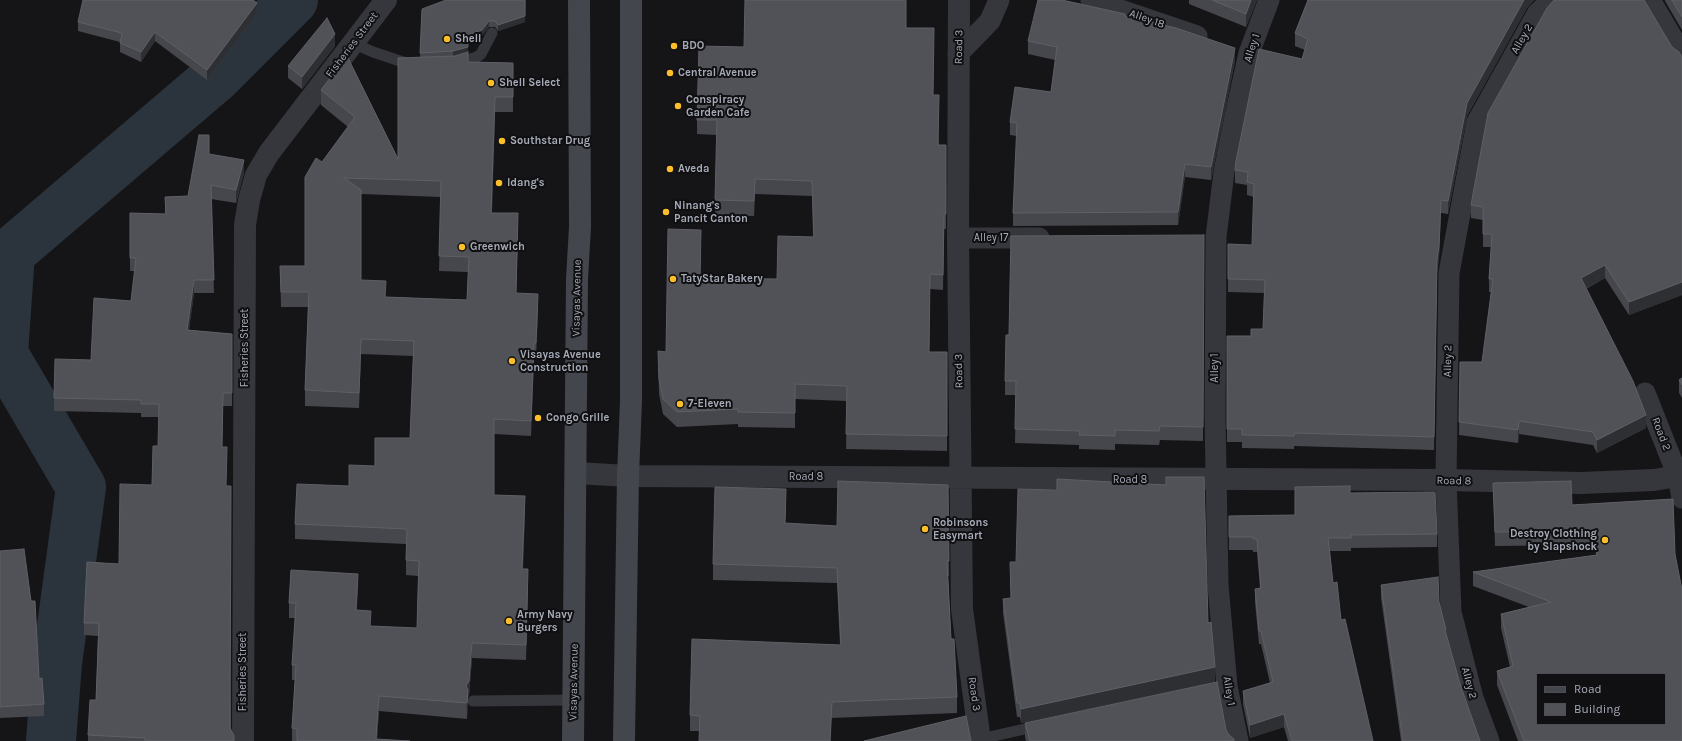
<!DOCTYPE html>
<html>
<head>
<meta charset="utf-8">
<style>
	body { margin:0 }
	#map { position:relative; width:1682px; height:741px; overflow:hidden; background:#151517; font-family:Karla,sans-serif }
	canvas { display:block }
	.legend { position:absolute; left:1536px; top:673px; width:130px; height:52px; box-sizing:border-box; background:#101012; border:1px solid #4c4e54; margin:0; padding:5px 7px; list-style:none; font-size:12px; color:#a6abb8 }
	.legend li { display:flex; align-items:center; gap:8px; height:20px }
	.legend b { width:20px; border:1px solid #4c4e54 }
</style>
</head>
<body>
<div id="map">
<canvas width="1682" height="741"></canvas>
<ul class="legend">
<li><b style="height:5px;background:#44464d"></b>Road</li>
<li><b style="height:11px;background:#515258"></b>Building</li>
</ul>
</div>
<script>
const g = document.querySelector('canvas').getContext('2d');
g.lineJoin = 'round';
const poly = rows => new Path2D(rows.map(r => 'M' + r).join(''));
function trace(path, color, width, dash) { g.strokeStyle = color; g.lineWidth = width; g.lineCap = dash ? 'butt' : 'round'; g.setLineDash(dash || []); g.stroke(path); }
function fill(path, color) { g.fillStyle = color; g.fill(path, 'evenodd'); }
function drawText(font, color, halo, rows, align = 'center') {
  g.font = font + ' Karla,sans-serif'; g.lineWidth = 4; g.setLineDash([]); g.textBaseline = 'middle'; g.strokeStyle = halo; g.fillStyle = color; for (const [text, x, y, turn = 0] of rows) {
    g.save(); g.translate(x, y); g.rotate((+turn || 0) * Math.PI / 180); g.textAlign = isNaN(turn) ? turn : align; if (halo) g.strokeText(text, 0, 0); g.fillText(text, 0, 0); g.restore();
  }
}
const river = poly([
	[51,741,57,663,81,487,3,354,10,253,215,78,293,0]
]);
const service = poly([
	[355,44,373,52,412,65],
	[453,64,477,57,481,54,492,33],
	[473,701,573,700],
	[980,739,1038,726]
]);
const minor = poly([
	[1091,0,1197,36],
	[1650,0,1682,54],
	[958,54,990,21,999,0],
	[958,238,1039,238],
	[1645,393,1678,476,1682,498],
	[1238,741,1227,686,1218,585,1215,415,1216,237,1224,172,1235,116,1249,53,1269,0],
	[1489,741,1473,698,1451,612,1446,480,1449,273,1477,122,1537,14,1551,0]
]);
const tertiary = poly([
	[959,0,958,238,962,609,980,741],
	[576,473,628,476,1446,480,1581,483,1654,480,1678,476,1682,473],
	[243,741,245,225,249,200,256,175,269,153,386,0]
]);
const secondary = poly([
	[573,741,577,279,580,227,579,0],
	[624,741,628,476,631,401,631,0]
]);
const wall = poly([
	[1189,0,1257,0,1246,27,1189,4],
	[1308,0,1534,0,1527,8,1467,116,1448,214,1441,213,1439,259,1437,273,1434,450,1294,446,1294,449,1242,448,1242,442,1227,442,1227,336,1251,336,1263,329,1264,293,1228,292,1228,244,1252,245,1254,197,1247,195,1247,185,1235,183,1235,170,1302,59,1305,50,1295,46,1295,33],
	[1665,0,1682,0,1682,30,1665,1],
	[422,9,525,22,498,31,495,27,489,27,482,36,468,41,468,62,513,63,513,112,495,112,492,213,518,228,516,293,538,309,536,358,534,358,531,436,494,434,494,495,525,511,523,569,528,584,526,660,472,658,469,696,468,697,467,719,379,711,377,739,410,741,292,741,292,728,295,680,292,680,292,665,296,618,289,618,289,603,358,589,356,610,371,626,417,628,418,576,406,575,406,544,295,539,295,524,349,486,375,466,410,438,413,356,361,354,359,408,305,406,305,390,308,307,281,307,280,266,305,266,322,162,348,127,321,105,321,90,347,56,398,159,420,57],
	[361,194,441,197,439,271,468,272,467,300,386,297,361,280],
	[257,13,207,80,155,41,141,62,120,52,120,42,78,31,78,22],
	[1125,16,1235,61,1211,180,1185,177,1178,225,1013,226,1013,213,1017,136,1010,135,1010,122,1051,92,1055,60,1028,54,1028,41],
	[906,28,934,43,933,95,939,145,946,145,946,229,944,229,943,290,930,289,929,352,947,352,947,451,846,449,847,401,795,399,795,428,738,427,738,424,677,427,663,414,659,394,658,351,666,352,701,245,700,278,777,279,813,237,812,196,755,194,754,216,715,215,717,135,697,134,697,120,744,47],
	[335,46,302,89,288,78,288,66],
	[1672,47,1682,57,1682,295,1629,315,1605,278,1586,289,1646,428,1597,453,1593,445,1519,434,1518,443,1459,435,1460,362,1482,362,1491,292,1489,292,1489,279,1491,247,1483,247,1483,220,1471,218,1471,205],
	[209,154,244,173,236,203,211,199,214,293,194,293,189,330,232,334,232,406,223,406,222,447,226,486,231,728,234,741,88,741,88,735,96,700,98,636,84,635,84,623,119,564,152,485,158,446,159,417,141,417,141,413,54,411,54,398,91,360,131,301,135,271,130,271,130,213,165,214,165,197,188,196],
	[1204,235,1203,441,1160,440,1159,445,1115,444,1115,450,1079,449,1079,445,1015,443,1016,395,1005,395,1005,381,1009,335],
	[1682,378,1682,398,1679,393,1679,380],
	[1493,483,1572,505,1673,499,1682,741,1518,741,1497,685,1497,671,1510,667,1501,628,1501,614,1529,607,1473,586,1473,572,1596,555,1595,545,1495,546],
	[948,485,949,576,948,576,951,639,957,697,957,713,832,718,699,731,690,731,690,715,840,645,837,583,713,580,713,564,786,505,785,524,837,526],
	[1350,493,1437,534,1437,547,1351,548,1351,551,1330,551,1333,583,1341,620,1373,741,1288,741,1284,727,1250,738,1243,704,1243,691,1270,683,1261,644,1259,644,1255,602,1255,589,1260,589,1257,552,1253,552,1253,550,1229,550,1229,516,1295,515],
	[0,551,39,679,44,704,44,716,0,718],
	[1010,562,1208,623,1215,682,1021,723,1020,717,1017,717,1003,613,1003,599,1011,598],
	[1381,585,1439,602,1446,637,1460,684,1480,741,1401,741,1381,598],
	[1025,723,1226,730,1229,735,1234,741,1026,741,1025,737]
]);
const shadedWall = poly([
	[526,0,525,22,498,31,498,25],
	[1251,0,1257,0,1246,27,1246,14],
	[1524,0,1534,0,1527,8,1467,116,1448,214,1448,201,1467,103],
	[257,3,257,13,207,80,207,70],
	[489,21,489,27,482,36,468,41,468,35],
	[155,32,155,41,141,62,141,52],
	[335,34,335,46,302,89,302,77],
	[468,47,468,53,453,57,453,51],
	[1235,48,1235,61,1211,180,1211,167],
	[495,97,495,112,491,228,491,213],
	[244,160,244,173,236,203,236,190],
	[1185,164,1185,177,1178,225,1178,212],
	[755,179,755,194,754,216,754,201],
	[1441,200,1439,259,1437,273,1434,450,1437,260],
	[518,213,518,228,516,308,516,293],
	[1605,265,1605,278,1581,291,1581,278],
	[194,280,194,293,187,343,187,330],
	[1682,282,1682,295,1629,315,1629,302],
	[538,294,538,309,536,358,536,343],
	[361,339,361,354,359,408,359,393],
	[534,343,534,358,531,436,531,421],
	[1646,415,1646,428,1597,453,1597,440],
	[1519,421,1519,434,1518,443,1518,430],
	[525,496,525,511,522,584,522,569],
	[528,569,528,584,526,660,526,645],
	[358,574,358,589,356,625,356,610],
	[472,643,472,658,469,696,468,697,467,719,466,686],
	[1215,667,1215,682,1021,723,1021,709],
	[379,696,379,711,377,741,376,741],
	[832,702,831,741,830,741],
	[1284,714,1284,727,1250,738,1250,725]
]);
const building = poly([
	[83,0,253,0,257,3,207,70,155,32,141,52,120,43,122,33,78,22,83,0],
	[446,0,525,0,525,16,498,25,495,21,489,21,482,30,468,35,468,47,453,51,420,53,422,9,446,0],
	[745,0,906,0,906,28,934,28,933,95,939,95,938,145,946,145,946,214,944,214,943,275,930,274,929,352,947,352,947,436,846,434,847,386,795,384,795,413,738,412,738,409,677,412,663,399,659,379,658,351,666,352,668,229,701,230,700,278,777,279,778,236,814,237,812,181,755,179,754,201,715,200,717,120,697,120,699,46,744,47,745,0],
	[1038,0,1062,0,1125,14,1125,16,1176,28,1235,48,1211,167,1185,164,1178,212,1013,213,1017,123,1010,122,1015,87,1051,92,1057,47,1028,41,1038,0],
	[1212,0,1251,0,1246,14,1212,0],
	[1308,0,1524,0,1467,103,1448,201,1441,200,1439,246,1437,260,1434,437,1294,433,1294,436,1242,435,1242,429,1227,429,1227,336,1251,336,1251,329,1263,329,1265,280,1228,279,1228,244,1252,245,1254,184,1247,182,1248,172,1235,170,1236,161,1259,49,1302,59,1308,39,1295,33,1308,0],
	[1554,0,1644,0,1672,47,1679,52,1682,57,1682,282,1629,302,1605,265,1581,278,1633,381,1646,415,1597,440,1593,432,1519,421,1518,430,1459,422,1460,362,1482,362,1493,279,1489,279,1492,234,1483,234,1483,207,1471,205,1488,113,1547,8,1554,0],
	[1672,0,1682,0,1682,17,1672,0],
	[327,18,335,34,302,77,288,66,327,18],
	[468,52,468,62,513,63,513,97,495,97,491,213,518,213,516,293,538,294,536,343,534,343,531,421,494,419,494,495,525,496,522,569,528,569,526,645,472,643,469,681,466,686,468,690,467,703,379,696,376,739,410,741,297,741,297,729,292,728,296,665,292,665,296,603,289,603,291,570,358,574,356,610,371,611,370,626,417,628,419,561,406,560,407,529,295,524,297,484,349,486,349,465,375,466,375,438,410,438,414,341,361,339,359,393,305,390,309,292,281,292,280,266,305,266,305,177,316,158,322,162,355,117,321,90,347,56,398,159,398,58,455,56,468,52],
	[344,178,441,181,439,256,469,257,467,300,385,297,386,281,361,280,361,190,344,178],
	[199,135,209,135,209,154,244,160,236,190,211,185,214,280,194,280,187,330,232,334,232,393,223,393,222,447,227,447,226,486,231,486,230,728,234,736,234,741,145,741,145,738,88,735,90,700,96,700,99,623,84,623,87,562,119,564,120,484,152,485,153,446,158,446,159,404,141,404,141,400,54,398,55,359,91,360,94,298,131,301,136,258,130,258,130,213,166,214,165,197,188,196,199,135],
	[1204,235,1203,427,1160,426,1159,431,1115,430,1115,436,1079,435,1080,431,1015,429,1016,381,1005,381,1006,335,1009,335,1011,236,1204,235],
	[1682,378,1682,385,1679,380,1682,378],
	[1166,477,1204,477,1208,623,1211,622,1215,667,1021,709,1020,703,1017,703,1003,599,1011,598,1010,562,1016,562,1018,489,1057,490,1057,479,1166,485,1166,477],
	[838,481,948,485,949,561,947,561,951,639,954,639,957,697,832,702,830,741,699,741,700,716,690,715,692,639,841,645,837,568,713,564,715,487,786,489,785,523,837,526,838,481],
	[1571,481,1572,505,1673,499,1675,554,1682,590,1682,741,1524,741,1497,671,1513,666,1501,614,1551,602,1473,572,1597,555,1595,531,1495,532,1493,483,1571,481],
	[1537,674,1665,674,1665,724,1537,724,1537,674],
	[1350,486,1350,493,1435,492,1437,534,1351,535,1351,538,1328,538,1333,583,1337,582,1341,620,1345,619,1373,741,1292,741,1284,714,1250,725,1243,691,1273,682,1261,631,1259,631,1255,589,1261,588,1257,539,1253,539,1253,537,1229,537,1229,516,1295,515,1295,487,1350,486],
	[24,549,31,601,35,601,39,679,42,678,44,704,0,707,0,551,24,549],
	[1438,577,1439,602,1446,630,1445,630,1460,684,1480,741,1403,741,1381,585,1438,577],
	[1217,682,1226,730,1229,735,1234,739,1234,741,1030,741,1025,723,1217,682],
	[966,716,971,741,864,741,966,716]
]);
const markers = [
	[447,39,4,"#fcbf29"],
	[674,46,4,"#fcbf29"],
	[670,73,4,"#fcbf29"],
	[491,83,4,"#fcbf29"],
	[678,106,4,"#fcbf29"],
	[502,141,4,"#fcbf29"],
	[670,169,4,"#fcbf29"],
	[499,183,4,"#fcbf29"],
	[666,212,4,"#fcbf29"],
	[462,247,4,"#fcbf29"],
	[673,279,4,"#fcbf29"],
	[512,361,4,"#fcbf29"],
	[680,404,4,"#fcbf29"],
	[538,418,4,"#fcbf29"],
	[925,529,4,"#fcbf29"],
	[1605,540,4,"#fcbf29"],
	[509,621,4,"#fcbf29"]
];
const streetNames = [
	["Alley 18",1147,19,19],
	["Alley 2",1522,39,-60],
	["Fisheries Street",352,45,-53],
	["Road 3",959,47,-89],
	["Alley 1",1252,48,-72],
	["Alley 17",991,238],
	["Visayas Avenue",577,298,-89],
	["Fisheries Street",245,348,-90],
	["Alley 2",1448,361,-89],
	["Alley 1",1215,368,-90],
	["Road 3",959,371,-91],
	["Road 2",1661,434,69],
	["Road 8",806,477],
	["Road 8",1130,480],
	["Road 8",1454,481,1],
	["Fisheries Street",243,672,-90],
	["Visayas Avenue",574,682,-89],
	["Alley 2",1469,683,75],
	["Alley 1",1229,691,81],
	["Road 3",974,694,82]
];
const poiNames = [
	["Shell",455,39],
	["BDO",682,46],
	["Central Avenue",678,73],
	["Shell Select",499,83],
	["Conspiracy",686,100],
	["Garden Cafe",686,113],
	["Southstar Drug",510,141],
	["Aveda",678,169],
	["Idang's",507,183],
	["Ninang's",674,206],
	["Pancit Canton",674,219],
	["Greenwich",470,247],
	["TatyStar Bakery",681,279],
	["Visayas Avenue",520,355],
	["Construction",520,368],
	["7-Eleven",688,404],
	["Congo Grille",546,418],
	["Robinsons",933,523],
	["Easymart",933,536],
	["Destroy Clothing",1597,534,"right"],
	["by Slapshock",1597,547,"right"],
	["Army Navy",517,615],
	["Burgers",517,628]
];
trace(river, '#2b343c', 50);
trace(service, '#36373d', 11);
trace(minor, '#36373d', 21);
trace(tertiary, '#36373d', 22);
trace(secondary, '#44464d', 22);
fill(wall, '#46474c');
fill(shadedWall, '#2e2f32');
fill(building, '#515258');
trace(building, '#5e6067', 1);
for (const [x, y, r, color] of markers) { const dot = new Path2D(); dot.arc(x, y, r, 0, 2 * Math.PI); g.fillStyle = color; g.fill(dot); trace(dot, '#101012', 1.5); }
drawText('11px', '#a6abb8', '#101012', streetNames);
drawText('bold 11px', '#a6abb8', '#101012', poiNames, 'left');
</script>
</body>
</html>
